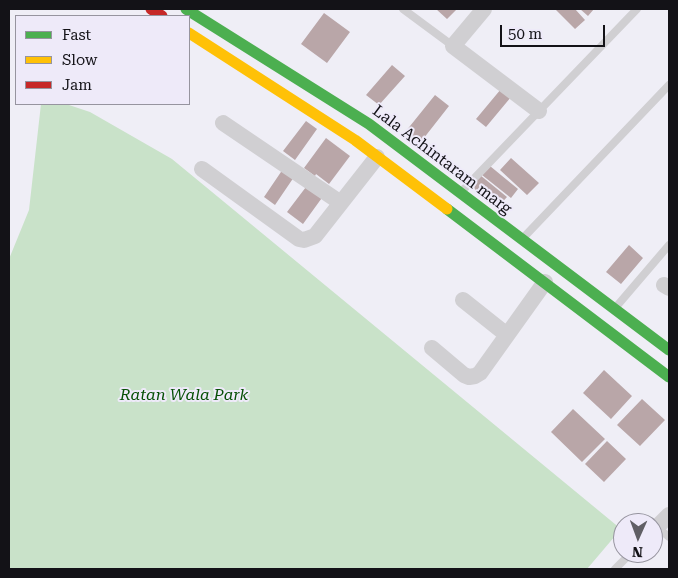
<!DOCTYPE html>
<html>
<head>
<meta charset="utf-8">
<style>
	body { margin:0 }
	#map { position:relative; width:678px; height:578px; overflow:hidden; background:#efeef6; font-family:"Roboto Serif",serif }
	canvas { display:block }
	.frame { position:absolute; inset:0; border:10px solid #131217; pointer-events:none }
	.legend { position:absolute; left:15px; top:15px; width:175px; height:90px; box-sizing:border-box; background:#eeeaf9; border:1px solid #96949f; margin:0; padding:6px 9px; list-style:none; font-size:15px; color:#131217 }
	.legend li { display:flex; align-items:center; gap:10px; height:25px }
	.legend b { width:25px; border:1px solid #96949f }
	.north { position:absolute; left:613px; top:513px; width:50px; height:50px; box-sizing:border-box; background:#eeeaf9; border:1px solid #96949f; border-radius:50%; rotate:182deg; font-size:14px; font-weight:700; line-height:20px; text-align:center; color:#131217 }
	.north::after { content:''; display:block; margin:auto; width:18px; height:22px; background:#605f65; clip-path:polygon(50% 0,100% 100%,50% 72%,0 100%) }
	.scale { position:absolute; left:500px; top:25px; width:105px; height:22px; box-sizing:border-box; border:2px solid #131217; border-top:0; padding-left:6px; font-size:15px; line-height:18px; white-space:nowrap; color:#131217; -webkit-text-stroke:4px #eeeaf9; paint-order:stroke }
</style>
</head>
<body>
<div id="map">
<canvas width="678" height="578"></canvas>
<div class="frame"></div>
<ul class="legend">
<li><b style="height:6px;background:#4caf50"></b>Fast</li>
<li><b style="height:6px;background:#ffc107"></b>Slow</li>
<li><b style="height:6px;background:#c62828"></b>Jam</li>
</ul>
<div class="north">N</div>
<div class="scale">50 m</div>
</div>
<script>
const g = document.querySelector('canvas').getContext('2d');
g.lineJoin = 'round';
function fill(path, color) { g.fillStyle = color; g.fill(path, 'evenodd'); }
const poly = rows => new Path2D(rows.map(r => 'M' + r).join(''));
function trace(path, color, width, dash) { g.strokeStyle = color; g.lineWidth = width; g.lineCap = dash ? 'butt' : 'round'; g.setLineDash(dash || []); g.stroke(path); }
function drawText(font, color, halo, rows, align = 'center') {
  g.font = font + ' "Roboto Serif",serif'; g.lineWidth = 4; g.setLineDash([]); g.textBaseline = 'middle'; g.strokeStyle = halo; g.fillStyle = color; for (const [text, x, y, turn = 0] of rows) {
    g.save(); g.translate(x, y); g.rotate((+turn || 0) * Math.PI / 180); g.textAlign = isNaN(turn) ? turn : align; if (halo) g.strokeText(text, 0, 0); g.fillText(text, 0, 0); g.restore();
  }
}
const green = poly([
	[41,104,66,104,90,112,172,159,621,529,587,569,9,569,9,259,29,210]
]);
const building = poly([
	[436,9,457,9,447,19],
	[555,9,575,9,585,20,575,29],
	[580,9,594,9,588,16],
	[324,13,350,32,327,63,301,44],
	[392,65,405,76,379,105,366,95],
	[501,89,511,97,486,127,476,119],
	[435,95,449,106,420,143,406,131],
	[306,121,317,129,295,160,283,151],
	[326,138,350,156,329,184,316,174,315,176,304,168],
	[511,158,539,183,527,195,500,170],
	[490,166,518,189,511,198,482,175],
	[283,169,294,177,275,205,264,197],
	[480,175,507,197,497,208,471,186],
	[309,183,324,195,303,224,287,212],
	[629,245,643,258,621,284,606,272],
	[604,370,632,396,611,419,583,393],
	[642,399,665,420,640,446,617,425],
	[573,409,605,439,582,462,551,432],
	[607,441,626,459,604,482,585,464]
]);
const lane = poly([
	[403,9,453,46],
	[462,191,637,9],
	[524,237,669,85],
	[616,307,669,245],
	[655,529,657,527,669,537],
	[615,569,631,553]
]);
const street = poly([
	[484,9,453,46,539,111],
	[223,123,341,203],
	[202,169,299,239,304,240,315,236,377,157],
	[664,285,669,288],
	[463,300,507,335],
	[432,348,464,375,469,377,475,376,480,373,545,282],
	[657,527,669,515]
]);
const fast = poly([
	[186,9,369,124,669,350],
	[447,209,669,377]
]);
const slow = poly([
	[189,33,355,140,447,209]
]);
const jam = poly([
	[151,9,162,16]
]);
const streetNames = [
	["Lala Achintaram marg",442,160,37]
];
const parkNames = [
	["Ratan Wala Park",184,395]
];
fill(green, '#c9e2c9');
fill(building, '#b9a6a8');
trace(lane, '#d0cfd2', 8);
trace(street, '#d0cfd2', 16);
trace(fast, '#4caf50', 11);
trace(slow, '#ffc107', 11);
trace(jam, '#c62828', 11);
drawText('16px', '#131217', '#eeeaf9', streetNames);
drawText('italic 16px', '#065005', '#eeeaf9', parkNames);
</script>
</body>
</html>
